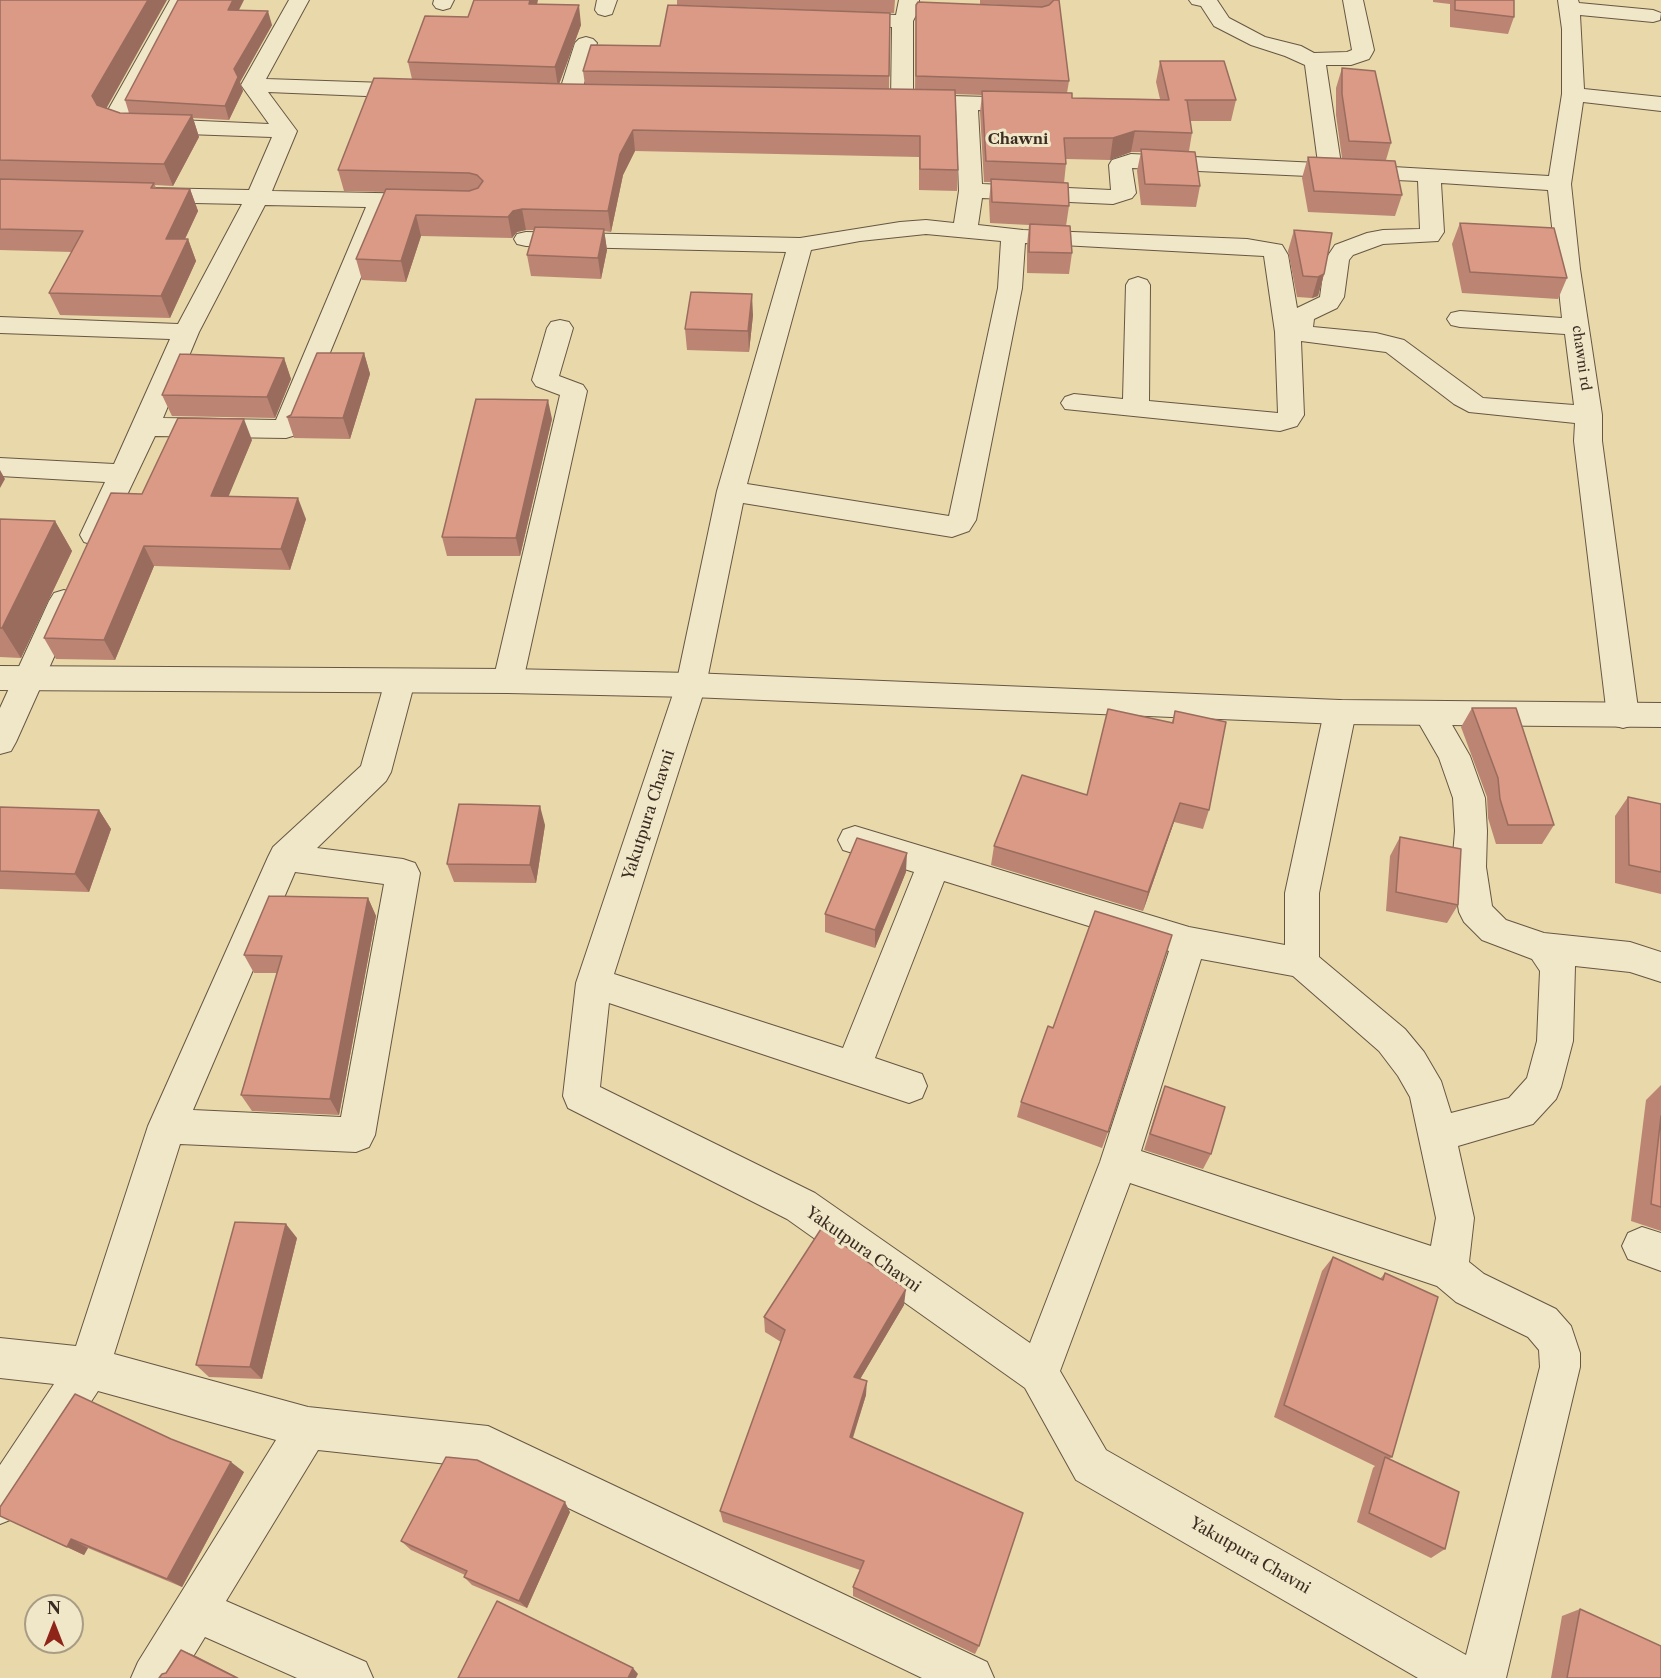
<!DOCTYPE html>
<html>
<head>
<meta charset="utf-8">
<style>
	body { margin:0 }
	#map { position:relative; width:1661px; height:1678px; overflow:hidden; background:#e8d8aa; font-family:"Libre Caslon Text",serif }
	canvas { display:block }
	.north { position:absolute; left:24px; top:1594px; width:60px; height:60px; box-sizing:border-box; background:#f0e6c8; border:2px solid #a89c85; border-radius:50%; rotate:0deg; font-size:16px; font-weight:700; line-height:24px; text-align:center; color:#3b2c21 }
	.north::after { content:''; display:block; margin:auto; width:21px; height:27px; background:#8f2418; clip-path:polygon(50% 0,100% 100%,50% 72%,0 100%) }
</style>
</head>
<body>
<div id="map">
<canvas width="1661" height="1678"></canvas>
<div class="north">N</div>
</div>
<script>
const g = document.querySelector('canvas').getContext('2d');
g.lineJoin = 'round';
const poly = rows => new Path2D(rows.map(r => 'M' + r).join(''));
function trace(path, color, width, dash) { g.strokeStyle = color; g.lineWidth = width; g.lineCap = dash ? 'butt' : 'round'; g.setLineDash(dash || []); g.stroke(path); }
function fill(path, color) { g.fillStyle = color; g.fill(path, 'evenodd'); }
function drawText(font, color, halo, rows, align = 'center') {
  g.font = font + ' "Libre Caslon Text",serif'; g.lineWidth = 6; g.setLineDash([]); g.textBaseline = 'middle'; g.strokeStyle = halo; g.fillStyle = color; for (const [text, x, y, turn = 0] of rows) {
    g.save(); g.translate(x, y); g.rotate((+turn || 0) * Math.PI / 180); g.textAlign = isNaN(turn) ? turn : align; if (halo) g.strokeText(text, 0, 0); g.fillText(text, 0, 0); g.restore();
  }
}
const minor = poly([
	[170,0,190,0,127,116,132,118,269,124,241,85,289,0,309,0,266,79,415,84,423,86,426,91,423,96,415,98,268,92,297,131,272,191,426,194,434,196,438,201,434,206,426,208,390,207,296,435,286,438,155,436,108,535,104,542,94,545,84,542,80,535,105,482,0,476,0,458,114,464,170,339,0,333,0,317,178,324,242,204,148,202,140,200,136,195,140,190,148,188,249,190,272,137,129,132,106,124,103,119,170,0],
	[265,205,366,207,276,420,163,418,199,332,265,205],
	[434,0,454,0,450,8,443,10,436,8,433,4,434,0],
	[597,0,617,0,612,14,605,16,598,14,595,10,597,0],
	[899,0,919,0,919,9,913,21,913,95,1027,98,1035,100,1038,105,1035,110,1027,112,978,110,982,184,1111,190,1109,165,1112,160,1131,154,1318,163,1305,65,1285,56,1251,45,1214,26,1201,6,1192,4,1189,0,1217,0,1229,18,1265,37,1301,46,1314,53,1347,52,1352,50,1343,0,1363,0,1374,50,1372,54,1369,59,1351,65,1326,65,1341,164,1549,176,1562,94,1562,29,1558,0,1578,0,1579,3,1653,10,1661,13,1660,20,1653,22,1580,15,1584,89,1661,97,1661,111,1583,102,1571,184,1580,269,1602,415,1602,441,1639,716,1634,725,1623,728,1612,725,1607,716,1574,441,1575,423,1469,412,1454,404,1386,352,1301,341,1304,415,1297,426,1280,431,1065,409,1061,403,1065,397,1074,394,1123,399,1126,285,1129,280,1138,277,1147,280,1150,285,1149,401,1278,413,1275,332,1264,256,1025,243,1022,288,976,520,969,531,952,537,743,503,706,685,614,974,843,1048,914,872,843,850,838,840,843,830,855,826,1189,927,1285,945,1285,893,1324,712,1329,704,1340,700,1351,704,1356,712,1319,893,1319,957,1405,1029,1424,1052,1441,1081,1451,1113,1509,1098,1527,1078,1537,1041,1540,971,1532,959,1482,940,1464,922,1459,912,1452,867,1455,831,1453,798,1439,758,1413,713,1418,704,1429,701,1440,704,1470,756,1485,798,1487,831,1486,867,1492,906,1506,920,1544,933,1630,942,1661,952,1661,982,1630,972,1575,966,1573,1041,1561,1087,1556,1099,1533,1124,1458,1146,1474,1218,1469,1262,1484,1274,1556,1309,1571,1326,1580,1353,1580,1367,1506,1678,1418,1678,1076,1480,1025,1388,787,1219,568,1108,563,1096,576,983,676,685,717,491,786,252,526,246,517,244,514,239,517,234,526,232,800,238,900,222,926,220,954,223,959,191,956,110,894,107,891,102,892,27,847,25,840,23,837,19,840,15,847,13,896,15,899,0],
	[1132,168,1418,181,1420,229,1383,230,1367,233,1335,245,1325,260,1320,297,1297,308,1288,255,1282,245,1247,239,1023,230,978,225,982,198,1113,204,1132,198,1136,193,1132,168],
	[1441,183,1548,190,1562,318,1460,311,1451,313,1447,319,1451,325,1460,327,1565,334,1574,405,1483,398,1404,340,1376,333,1313,327,1314,319,1337,308,1344,297,1349,260,1353,255,1383,244,1438,241,1444,232,1441,183],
	[926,234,1001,241,998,288,949,516,747,484,811,250,860,241,926,234],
	[944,881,1169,951,1100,1162,1030,1343,815,1193,600,1087,609,1003,909,1103,922,1098,927,1086,922,1074,875,1058,944,881],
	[1201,959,1293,976,1379,1051,1398,1076,1410,1097,1436,1218,1431,1246,1141,1151,1201,959],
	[1130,1183,1437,1286,1456,1302,1528,1337,1539,1350,1540,1367,1466,1655,1106,1450,1060,1371,1130,1183],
	[586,37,593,39,597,43,580,96,577,101,569,103,561,101,558,96,575,43,579,39,586,37],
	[560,320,569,322,573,328,559,376,583,385,587,391,523,681,519,689,508,693,497,689,493,681,560,395,536,386,532,380,547,328,551,322,560,320],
	[64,590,74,593,79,601,16,742,11,751,0,754,0,708,49,601,54,593,64,590],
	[400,669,411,673,415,681,391,772,386,781,317,848,403,859,415,863,420,873,375,1135,369,1147,356,1152,180,1144,114,1354,308,1407,488,1426,987,1662,994,1678,922,1678,485,1468,318,1450,226,1601,366,1662,373,1678,297,1678,205,1637,180,1678,131,1678,138,1662,276,1440,98,1391,15,1518,0,1524,0,1465,54,1384,0,1378,0,1338,76,1346,148,1126,268,857,273,847,361,766,385,681,389,673,400,669],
	[295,872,384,884,341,1117,193,1110,295,872],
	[1642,1227,1661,1233,1661,1271,1628,1259,1622,1246,1628,1233,1642,1227]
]);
const tertiary = poly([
	[0,666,508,669,691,673,1340,700,1661,703,1661,727,1340,724,691,697,508,693,0,690,0,666]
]);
const wall = poly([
	[0,0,107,108,120,113,129,113,125,100,239,10,272,25,240,82,243,91,229,120,193,118,199,137,173,186,155,185,156,188,190,189,198,211,185,239,188,239,196,261,170,318,60,315,49,293,72,252,0,250],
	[677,0,895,0,894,13,677,5],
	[980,0,1059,0,1069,81,1067,93,1072,98,1160,99,1156,82,1160,61,1236,100,1231,121,1190,121,1192,133,1189,151,1200,186,1196,207,1141,205,1137,171,1141,152,1131,152,1110,160,1066,159,1066,164,1064,183,1069,206,1066,226,1072,253,1069,274,1027,273,1027,245,1029,225,990,223,989,201,991,182,984,182,980,112,982,95,955,94,958,170,957,191,919,190,919,157,635,151,623,175,611,232,604,231,607,250,601,279,531,276,527,255,535,230,526,230,517,232,512,238,421,236,406,282,362,280,356,259,385,192,344,191,338,170,412,79,408,62,468,17,537,4,581,25,559,84,585,85,583,71,660,46,890,13,889,89,915,90,916,5,1041,7,980,4],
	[1433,0,1514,0,1514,17,1508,34,1450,27,1450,4,1433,2],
	[1342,68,1391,143,1386,160,1402,195,1395,216,1308,212,1302,178,1308,157,1342,158,1336,115,1336,88],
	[1460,223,1567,278,1558,299,1462,293,1452,244],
	[1294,230,1324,274,1318,296,1312,298,1297,297,1288,251],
	[753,315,749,352,687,350,685,329],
	[364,353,370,374,350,439,294,438,287,417,291,415],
	[284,358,291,379,275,418,172,416,162,395],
	[552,419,520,556,447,556,442,537],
	[252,440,228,496,306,519,290,570,154,566,115,660,56,659,44,638,142,494],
	[0,519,55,521,72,551,21,658,0,657],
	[1472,708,1554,825,1542,844,1496,844,1488,818,1487,797,1461,727],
	[1175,711,1209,810,1203,829,1174,822,1143,911,991,865,994,846,1087,795,1172,722],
	[1628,797,1661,804,1661,894,1615,883,1615,816],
	[0,807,99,810,111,829,89,892,0,889],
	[545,825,536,883,454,882,447,864],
	[1400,837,1458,905,1447,923,1386,911,1390,856],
	[906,872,875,948,825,932,825,914],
	[368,898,376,916,339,1115,252,1111,241,1095,277,973,254,973,244,955],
	[1661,1085,1661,1231,1631,1221,1646,1100],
	[1165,1086,1211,1154,1203,1169,1144,1150,1159,1102],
	[1021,1102,1108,1132,1102,1148,1017,1117],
	[297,1238,262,1379,209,1377,196,1365],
	[1333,1257,1380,1279,1385,1273,1392,1457,1389,1459,1445,1549,1431,1558,1357,1522,1373,1468,1375,1466,1274,1417,1322,1271],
	[904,1305,860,1379,866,1395,853,1438,979,1646,975,1654,853,1596,853,1587,860,1570,723,1522,720,1511,781,1342,765,1332,764,1317],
	[244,1472,182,1587,88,1548,84,1555,0,1516],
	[570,1512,527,1608,472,1585,464,1577,465,1575,411,1550,401,1541],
	[1580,1609,1661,1678,1551,1678,1562,1616]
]);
const shadedWall = poly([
	[148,0,167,0,101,118,92,96],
	[233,0,244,0,232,24,228,10],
	[530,0,538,0,533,24,529,4],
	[579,5,581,25,558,87,555,67],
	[268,11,272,25,240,82,243,91,229,120,225,106,234,69],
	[192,115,199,137,173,186,164,164],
	[633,130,635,151,623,175,611,232,608,211,620,154],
	[1135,131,1131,152,1110,160,1113,138],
	[190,189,198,211,175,260,166,239],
	[522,209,526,230,517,232,512,238,508,217,513,211],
	[416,215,421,236,406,282,401,261],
	[604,229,607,250,601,279,598,258],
	[188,239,196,261,170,318,161,296],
	[1324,274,1318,296,1312,298,1318,277],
	[752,294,753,315,749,352,748,331],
	[364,353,370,374,350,439,343,418],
	[284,358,291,379,275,418,267,397],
	[548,400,552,419,520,556,516,538],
	[244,419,252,440,220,517,211,496],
	[0,470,5,479,0,488],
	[298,498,306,519,290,570,281,549],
	[55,521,72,551,21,658,2,628],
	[144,546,154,566,115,660,104,640],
	[1180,803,1174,822,1143,911,1148,892],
	[540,806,545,825,536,883,530,865],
	[99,810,111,829,89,892,75,874],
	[907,853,906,872,875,948,875,930],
	[368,898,376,916,339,1115,330,1099],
	[286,1224,297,1238,262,1379,250,1367],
	[906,1289,904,1305,853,1391,854,1377],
	[867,1381,866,1395,849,1449,850,1437],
	[231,1462,244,1472,182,1587,167,1579],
	[565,1502,570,1512,527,1608,519,1601],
	[71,1539,88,1548,84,1555,67,1547],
	[181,1650,196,1656,239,1678,237,1678],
	[633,1668,638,1674,636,1678,628,1678]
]);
const building = poly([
	[0,0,148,0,92,96,97,105,120,113,192,115,164,164,0,160,0,0],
	[178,0,233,0,228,10,268,11,234,69,238,77,225,106,125,100,178,0],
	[474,0,530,0,529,4,579,5,555,67,408,62,425,16,468,17,474,0],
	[1054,0,1059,0,1069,81,916,76,916,5,918,2,1042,7,1049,5,1054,0],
	[1455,0,1514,0,1514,17,1455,10,1455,0],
	[668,5,890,13,889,76,583,71,591,45,660,46,668,5],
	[1160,61,1224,61,1236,100,1185,100,1187,100,1192,133,1135,131,1113,138,1064,138,1066,164,986,161,982,91,1072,93,1072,98,1169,100,1160,61],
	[1342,68,1375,71,1391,143,1349,141,1342,94,1342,68],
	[374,78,566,84,955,90,958,170,920,169,920,136,633,130,620,154,608,211,522,209,513,211,508,217,416,215,401,261,356,259,386,189,469,191,478,188,483,181,477,175,469,173,338,170,374,78],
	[1141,149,1195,152,1200,186,1145,184,1141,149],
	[1308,157,1395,161,1402,195,1314,191,1308,157],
	[0,179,154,183,151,188,190,189,166,239,188,239,161,296,49,293,83,231,0,229,0,179],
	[991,179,1068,183,1069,206,992,202,991,179],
	[1460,223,1554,228,1567,278,1470,272,1460,223],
	[1030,224,1070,226,1072,253,1029,252,1030,224],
	[535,227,604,229,598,258,527,255,535,227],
	[1294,230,1332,233,1324,274,1318,277,1303,276,1294,230],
	[691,292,752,294,748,331,685,329,691,292],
	[317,353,364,353,343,418,287,417,291,415,317,353],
	[180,354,284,358,267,397,162,395,180,354],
	[476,399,548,400,516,538,442,537,476,399],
	[178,418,244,419,211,496,298,498,281,549,144,546,104,640,44,638,111,493,142,494,178,418],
	[0,519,55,521,2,628,0,628,0,519],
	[1472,708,1516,708,1554,825,1508,825,1500,799,1498,778,1472,708],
	[1108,709,1173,723,1175,711,1226,722,1209,810,1180,803,1148,892,994,846,1022,775,1087,795,1108,709],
	[1628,797,1661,804,1661,872,1629,865,1628,797],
	[459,804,540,806,530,865,447,864,459,804],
	[0,807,99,810,75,874,0,871,0,807],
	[1400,837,1461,849,1458,905,1396,892,1400,837],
	[857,838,907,853,875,930,825,914,857,838],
	[269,896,368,898,330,1099,241,1095,282,956,244,955,269,896],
	[1095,911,1172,935,1108,1132,1021,1102,1048,1026,1053,1028,1095,911],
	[1165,1086,1225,1107,1211,1154,1150,1134,1165,1086],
	[1661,1116,1661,1207,1651,1204,1661,1116],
	[235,1222,286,1224,250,1367,196,1365,235,1222],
	[821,1229,906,1289,854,1377,867,1381,850,1437,1023,1513,979,1646,853,1587,864,1561,720,1511,785,1330,764,1317,821,1229],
	[1333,1257,1383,1280,1385,1273,1438,1297,1392,1457,1284,1405,1333,1257],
	[75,1394,171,1439,231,1462,167,1579,71,1539,67,1547,0,1516,0,1507,75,1394],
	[446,1457,477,1460,565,1502,519,1601,464,1577,467,1571,401,1541,446,1457],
	[1385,1457,1459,1492,1445,1549,1369,1513,1385,1457],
	[497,1601,633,1668,628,1678,458,1678,497,1601],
	[1580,1609,1661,1646,1661,1678,1567,1678,1580,1609],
	[181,1650,237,1678,159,1678,162,1674,166,1673,181,1650]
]);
const farStreetnames = [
	["chawni rd",1581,358,82]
];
const farNeighbourhoodnames = [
	["Chawni",1018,140]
];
const streetNames = [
	["Yakutpura Chavni",649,815,-72],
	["Yakutpura Chavni",863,1250,35],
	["Yakutpura Chavni",1250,1556,30]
];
trace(minor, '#665743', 2);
trace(tertiary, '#665743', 2);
fill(minor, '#f0e6c8');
fill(tertiary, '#f0e6c8');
fill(wall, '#bb8473');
fill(shadedWall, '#996c5e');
fill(building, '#da9a86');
trace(building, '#996c5e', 1.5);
drawText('14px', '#3b2c21', '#f0e6c8', farStreetnames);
drawText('bold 15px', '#3b2c21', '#f0e6c8', farNeighbourhoodnames);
drawText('16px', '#3b2c21', '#f0e6c8', streetNames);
</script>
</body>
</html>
